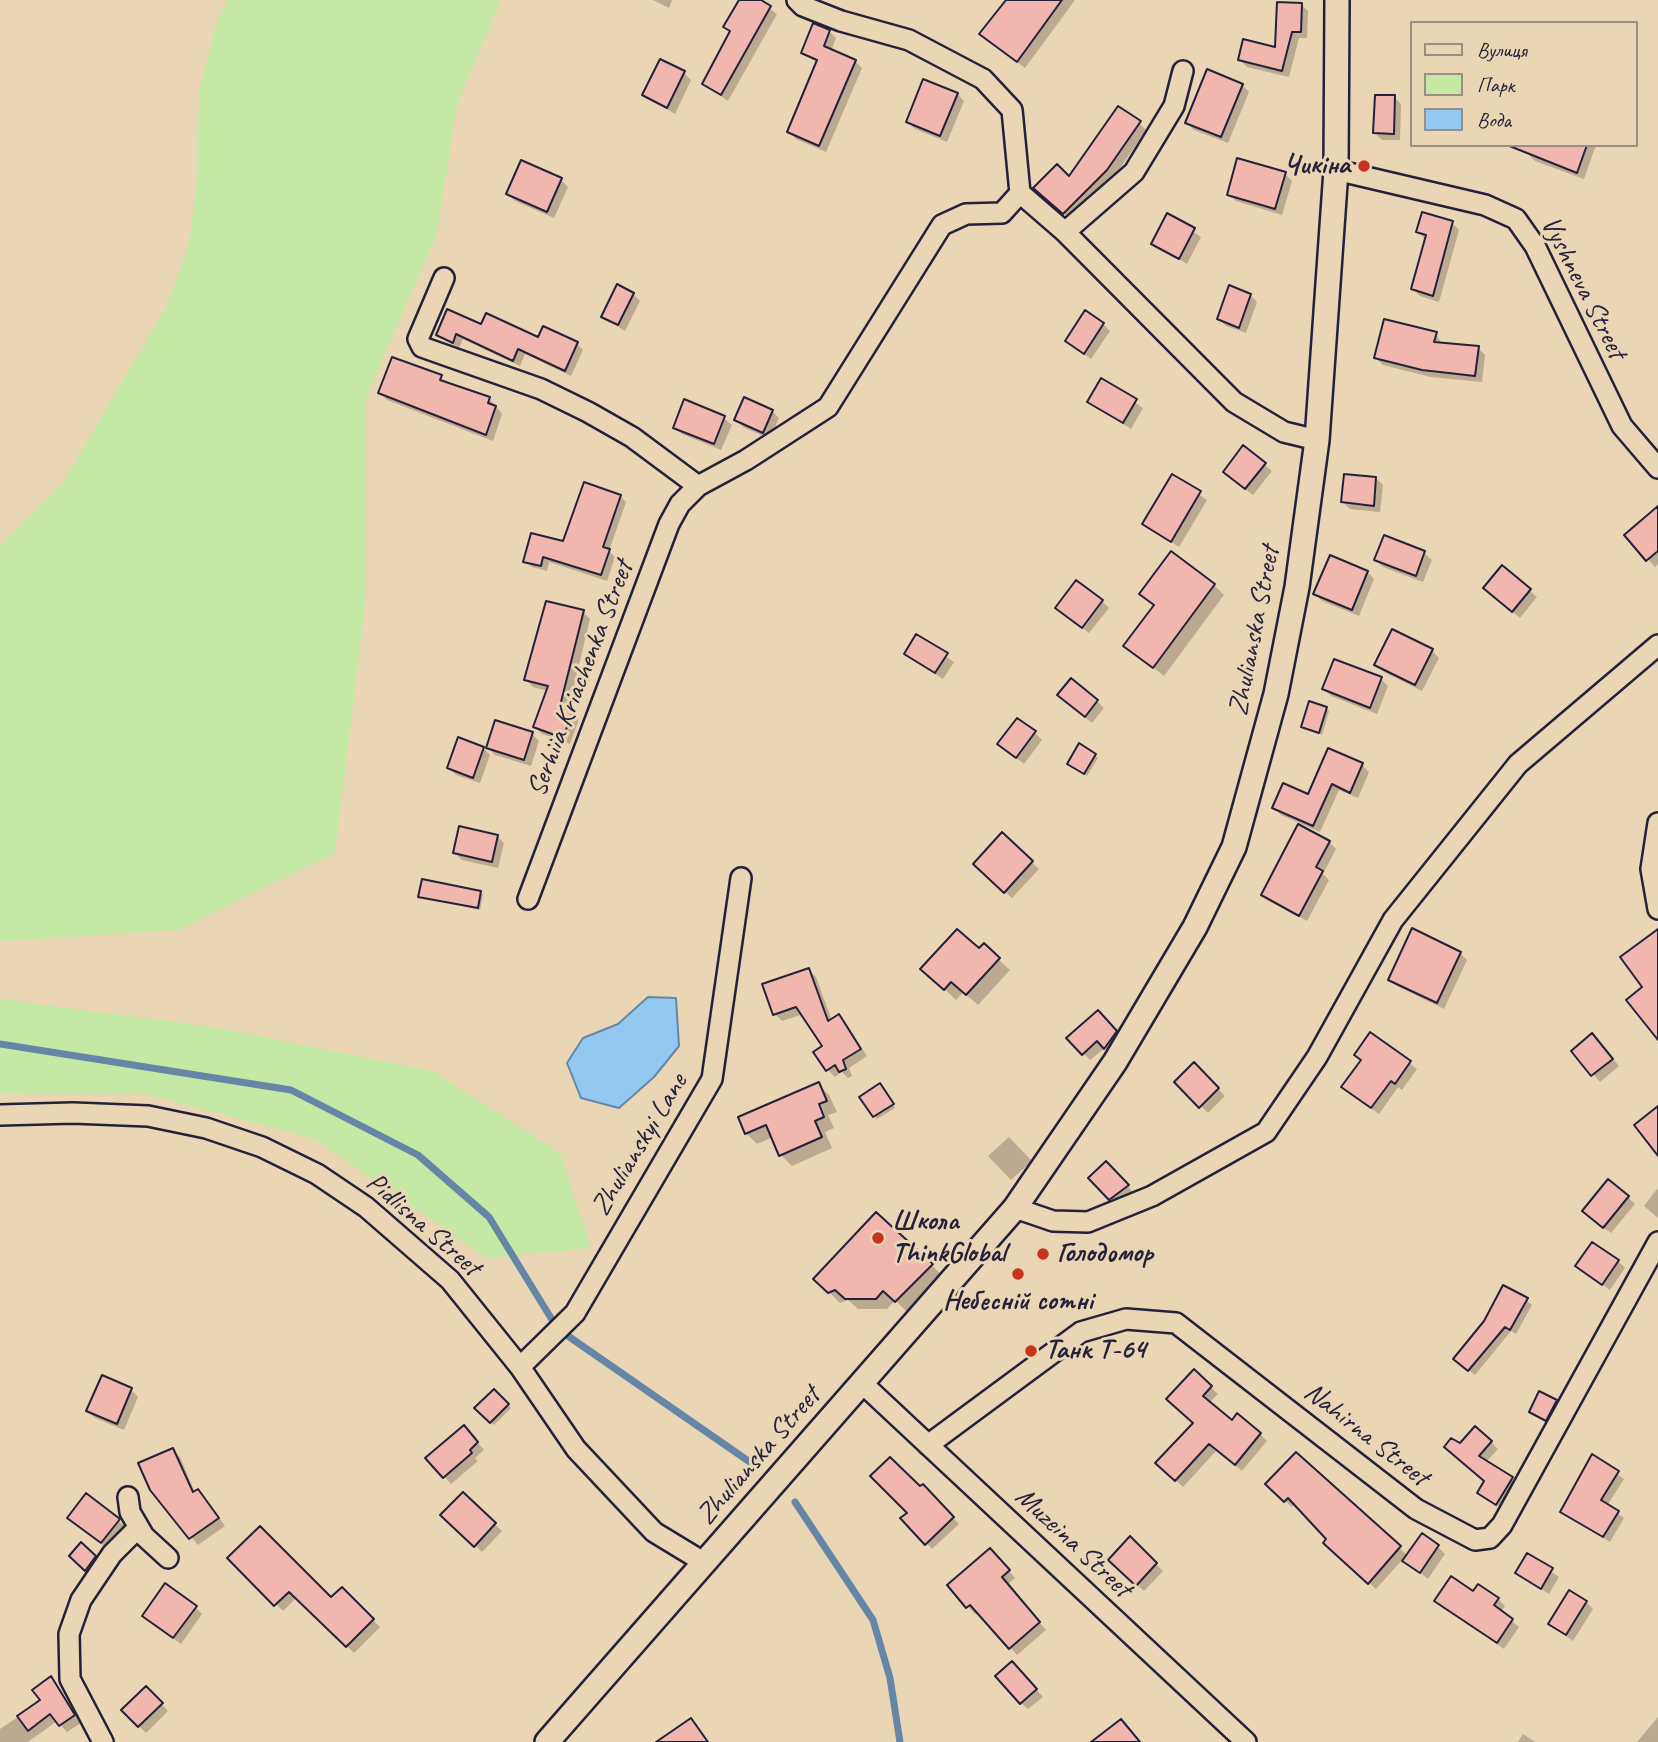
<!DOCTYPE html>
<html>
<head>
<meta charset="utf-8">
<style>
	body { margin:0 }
	#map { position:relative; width:1658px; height:1742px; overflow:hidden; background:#ead5b4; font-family:Caveat,sans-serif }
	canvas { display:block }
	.legend { position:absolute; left:1410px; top:21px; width:228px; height:126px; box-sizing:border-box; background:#ead5b4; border:2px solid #9a8d84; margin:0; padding:9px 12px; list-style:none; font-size:21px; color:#22223b }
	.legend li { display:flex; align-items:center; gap:14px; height:35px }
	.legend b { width:35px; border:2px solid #9a8d84 }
</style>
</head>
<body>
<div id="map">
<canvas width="1658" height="1742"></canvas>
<ul class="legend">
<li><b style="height:9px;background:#ead5b4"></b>Вулиця</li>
<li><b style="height:19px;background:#c4e9a4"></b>Парк</li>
<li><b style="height:19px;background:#93c8f1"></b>Вода</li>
</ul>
</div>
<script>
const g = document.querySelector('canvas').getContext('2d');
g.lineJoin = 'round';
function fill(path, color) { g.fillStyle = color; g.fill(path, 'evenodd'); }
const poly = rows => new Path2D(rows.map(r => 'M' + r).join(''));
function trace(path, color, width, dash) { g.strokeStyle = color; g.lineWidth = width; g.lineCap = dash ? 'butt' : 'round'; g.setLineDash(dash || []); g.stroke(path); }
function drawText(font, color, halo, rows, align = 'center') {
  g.font = font + ' Caveat,sans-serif'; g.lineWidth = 6; g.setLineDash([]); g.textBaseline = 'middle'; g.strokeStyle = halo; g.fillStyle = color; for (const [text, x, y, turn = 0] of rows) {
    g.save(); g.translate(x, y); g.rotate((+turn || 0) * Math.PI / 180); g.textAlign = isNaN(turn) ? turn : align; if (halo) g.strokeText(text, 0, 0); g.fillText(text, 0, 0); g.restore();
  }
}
const green = poly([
	[228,0,501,0,457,104,437,234,366,397,366,596,335,853,178,930,0,941,0,546,62,484,166,307,189,244,197,176,199,91,216,24],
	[0,999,214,1027,432,1071,560,1153,591,1248,487,1258,315,1139,146,1094,0,1093]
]);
const water = poly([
	[648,997,676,998,679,1046,654,1077,619,1108,581,1098,567,1063,583,1038,618,1024,648,997]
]);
const shadow = poly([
	[653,0,672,0,669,8],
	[741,0,757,0,777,14,728,101,704,84,731,33,726,27],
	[1008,0,1075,0,1025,68,989,41],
	[1301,4,1308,11,1307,38,1299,38,1289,77,1247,67,1240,60,1277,49],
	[829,31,836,38,831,51,855,61,862,68,826,152,796,139,789,132,818,63,803,53],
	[684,73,691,80,675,114,644,95],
	[1242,85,1249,92,1228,143,1194,130,1187,123],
	[957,94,964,101,947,142,915,129,908,122],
	[1394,97,1401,104,1400,140,1382,140,1375,133],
	[1139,123,1146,130,1114,177,1071,220,1042,195,1070,179],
	[1531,145,1596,145,1584,179,1535,161,1528,154],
	[1285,174,1292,181,1282,215,1236,201,1229,194],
	[561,180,568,187,554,218,515,201,508,194],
	[1168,215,1201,237,1187,264,1153,243],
	[1452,223,1459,230,1439,302,1420,296,1413,289,1425,239,1418,232],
	[633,294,640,301,625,331,603,317],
	[1250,295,1257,302,1246,333,1226,326,1219,319],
	[1103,324,1110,331,1091,359,1067,341],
	[482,326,539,339,577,344,583,350,571,376,525,354,520,366,463,339,459,348,438,335],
	[1436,334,1442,344,1478,348,1485,355,1482,382,1431,377,1383,365,1376,358],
	[441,377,448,385,489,399,496,406,502,414,493,441,387,400,380,393],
	[1102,381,1143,408,1131,429,1089,402],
	[685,402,724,418,732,425,721,450,682,434,675,427],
	[772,411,779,418,770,439,743,427,736,420],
	[1265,465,1272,471,1253,495,1232,479],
	[1172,476,1207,500,1179,547,1144,524],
	[1376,478,1383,485,1380,512,1350,509,1343,502],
	[620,496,626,502,609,551,615,557,607,581,549,562,547,571,532,567,525,561,564,543],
	[1658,508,1658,564,1655,567,1627,535],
	[1385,537,1424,553,1432,560,1423,582,1383,567,1376,560],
	[1502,567,1537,597,1520,618,1492,595],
	[1367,572,1374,579,1359,616,1322,601,1315,594],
	[1214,585,1224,595,1164,676,1126,646,1155,606,1142,594],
	[1102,601,1109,608,1089,633,1064,614],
	[583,612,590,619,568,711,579,719,570,744,542,734,535,727,548,691,533,687,526,680],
	[917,636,954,662,943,679,906,654],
	[1432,651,1439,658,1422,691,1384,672,1377,665],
	[1381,679,1388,686,1377,714,1331,696,1324,689],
	[1097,701,1104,708,1092,723,1066,702],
	[1326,708,1329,711,1322,735,1303,727],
	[1035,733,1042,740,1024,764,1007,751],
	[532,734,539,741,531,766,495,755,488,748],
	[483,748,490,755,480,783,456,775,449,768],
	[1329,750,1362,765,1369,772,1358,798,1339,790,1320,832,1281,815,1274,808,1309,796],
	[1095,755,1098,758,1087,776,1072,766],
	[1002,835,1039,869,1012,898,982,871],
	[497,836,504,843,498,868,462,860,455,853],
	[1329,842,1336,849,1323,874,1329,880,1307,921,1263,895],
	[480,892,483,895,480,910,420,896],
	[984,946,1010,970,978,1005,963,992,956,1000,934,979],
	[1460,953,1467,960,1444,1009,1397,986,1390,979],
	[809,970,816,977,832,1021,839,1016,846,1023,867,1056,849,1068,852,1076,848,1078,842,1072,835,1077,828,1070,816,1052,824,1046,803,1014,782,1021,775,1014],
	[1105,1019,1123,1039,1112,1055,1105,1048,1090,1060,1069,1038],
	[1371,1034,1417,1069,1402,1090,1398,1087,1379,1114,1350,1093],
	[1599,1042,1619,1066,1600,1082,1573,1051],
	[1194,1064,1225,1096,1208,1113,1176,1082],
	[818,1084,829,1095,837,1112,828,1115,834,1128,825,1132,832,1148,792,1166,781,1155,773,1137,757,1144,746,1133],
	[883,1088,895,1108,877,1119,874,1116],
	[1009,1137,1032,1161,1011,1180,988,1156],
	[1106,1163,1134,1193,1118,1206,1091,1178],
	[1657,1189,1658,1190,1658,1218,1644,1206],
	[1628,1197,1635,1204,1611,1233,1591,1218],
	[1618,1261,1625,1268,1610,1290,1577,1266],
	[932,1265,942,1276,907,1312,895,1300,887,1309,858,1309,848,1300,840,1303,816,1279],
	[1526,1300,1532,1305,1516,1334,1511,1331,1475,1375,1461,1364],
	[1194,1372,1218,1394,1209,1403,1232,1422,1260,1434,1267,1441,1242,1471,1217,1450,1183,1487,1158,1463,1195,1423],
	[103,1377,131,1390,138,1397,124,1430,95,1418,88,1411],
	[494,1391,511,1408,494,1425,477,1408],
	[1556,1402,1559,1404,1549,1422,1531,1412],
	[470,1434,484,1450,475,1458,478,1461,451,1484,428,1458],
	[1491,1442,1498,1449,1486,1462,1519,1485,1504,1510,1479,1492,1486,1481,1460,1446],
	[173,1450,180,1457,195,1493,198,1491,205,1498,225,1526,198,1545,152,1489],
	[1296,1454,1408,1556,1422,1536,1438,1547,1445,1554,1428,1579,1403,1559,1376,1589,1332,1550,1329,1539,1295,1504,1292,1507,1267,1484],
	[1592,1456,1624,1479,1607,1506,1624,1518,1610,1542,1562,1511],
	[923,1486,959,1524,932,1549,903,1518],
	[463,1494,502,1531,482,1552,443,1515],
	[118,1520,125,1527,109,1549,76,1525],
	[1130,1539,1163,1571,1144,1591,1110,1560],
	[81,1545,98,1560,89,1572,71,1555],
	[1527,1555,1559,1577,1549,1594,1517,1573],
	[997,1557,1015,1578,1007,1585,1046,1630,1017,1655,978,1611,975,1614,949,1586],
	[230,1558,331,1600,342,1589,380,1627,354,1653,297,1597,283,1611],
	[1473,1593,1498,1599,1505,1606,1501,1612,1519,1627,1504,1649,1437,1600],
	[1586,1602,1593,1609,1573,1641,1550,1624],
	[195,1607,202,1614,181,1644,151,1622],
	[1019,1670,1043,1697,1028,1709,1021,1703],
	[51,1679,81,1723,67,1732,57,1721,28,1742,0,1742,0,1729,42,1701],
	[146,1688,168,1711,146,1733,123,1710],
	[1658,1717,1658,1742,1637,1742],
	[1523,1734,1535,1742,1518,1742]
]);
const stream = poly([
	[0,1044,291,1090,418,1155,489,1217,554,1323],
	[568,1336,757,1467],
	[795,1502,873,1620,890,1678,900,1742]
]);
const building = poly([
	[739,0,761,0,771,6,721,95,702,84,730,31,723,27,739,0],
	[1006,0,1062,0,1017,62,979,34,1006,0],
	[1277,2,1302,3,1301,32,1292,32,1282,71,1238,60,1243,39,1275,47,1277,2],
	[813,23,830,30,824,46,856,60,819,146,787,132,817,60,801,53,813,23],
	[660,59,685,71,667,108,642,95,660,59],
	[1207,69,1243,84,1221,137,1185,123,1207,69],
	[923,79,958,93,940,136,906,122,923,79],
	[1375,95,1395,95,1394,134,1373,133,1375,95],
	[1118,106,1141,121,1107,170,1063,214,1033,188,1057,164,1069,176,1118,106],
	[1507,145,1587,145,1577,173,1507,145],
	[1237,158,1286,172,1275,209,1227,195,1237,158],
	[521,160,562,178,547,212,506,194,521,160],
	[1422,212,1453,221,1433,296,1411,289,1426,235,1416,232,1422,212],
	[1167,213,1195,228,1179,259,1151,244,1167,213],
	[617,284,634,293,618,325,601,317,617,284],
	[1229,285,1251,294,1239,328,1217,319,1229,285],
	[447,309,481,324,486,313,538,337,543,326,578,342,565,371,518,349,513,361,456,334,453,343,436,335,447,309],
	[1085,310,1104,323,1084,354,1065,341,1085,310],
	[1384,319,1437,332,1434,342,1479,346,1475,376,1422,370,1374,358,1384,319],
	[392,357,442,375,440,380,490,397,488,403,496,406,486,435,378,393,392,357],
	[1101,378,1137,399,1123,423,1087,402,1101,378],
	[744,397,773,410,763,433,734,420,744,397],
	[684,399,725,416,714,444,673,428,684,399],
	[1243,445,1266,463,1245,489,1223,472,1243,445],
	[1172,474,1201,491,1171,542,1142,524,1172,474],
	[1344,474,1376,477,1374,506,1341,502,1344,474],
	[584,482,621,495,603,547,610,549,601,575,543,557,541,566,523,562,531,533,563,541,584,482],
	[1658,506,1658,551,1646,561,1624,535,1658,506],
	[1384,535,1425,551,1416,576,1374,560,1384,535],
	[1171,551,1215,584,1153,668,1123,646,1154,605,1139,594,1171,551],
	[1330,555,1368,571,1352,610,1313,594,1330,555],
	[1502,565,1531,589,1512,612,1483,588,1502,565],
	[1076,580,1103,600,1082,628,1055,608,1076,580],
	[546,601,584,610,560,706,573,711,563,738,533,727,548,686,524,680,546,601],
	[1392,629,1433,649,1415,685,1374,665,1392,629],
	[916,634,948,653,935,673,904,654,916,634],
	[1334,659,1382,677,1370,708,1322,689,1334,659],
	[1071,678,1098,700,1085,717,1057,695,1071,678],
	[1309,701,1327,707,1319,733,1301,727,1309,701],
	[1017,718,1036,731,1016,758,997,744,1017,718],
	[495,720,533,732,524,760,486,748,495,720],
	[458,737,484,747,473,778,447,768,458,737],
	[1079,743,1096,754,1084,774,1067,764,1079,743],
	[1328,748,1363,763,1350,793,1332,784,1313,826,1272,808,1283,783,1308,794,1328,748],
	[1298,824,1330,841,1316,867,1323,871,1299,916,1261,895,1298,824],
	[459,826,498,835,492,862,453,853,459,826],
	[1002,832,1033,861,1004,893,973,864,1002,832],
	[422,879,481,891,478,908,418,897,422,879],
	[1412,928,1461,952,1437,1003,1388,980,1412,928],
	[957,929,979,948,984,943,1000,958,966,995,951,982,944,990,920,969,957,929],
	[1658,929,1658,1040,1626,1000,1642,987,1620,957,1658,929],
	[809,968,828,1021,839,1014,861,1049,843,1060,846,1069,839,1072,835,1065,826,1071,813,1052,822,1046,796,1007,773,1015,762,984,809,968],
	[1098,1010,1117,1031,1104,1049,1097,1041,1082,1055,1066,1038,1098,1010],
	[1370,1032,1411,1061,1395,1084,1391,1081,1371,1108,1341,1087,1361,1060,1354,1055,1370,1032],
	[1592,1033,1613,1059,1591,1076,1571,1051,1592,1033],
	[1194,1062,1219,1088,1199,1108,1174,1082,1194,1062],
	[819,1082,827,1101,819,1104,824,1117,815,1121,822,1137,779,1156,766,1125,745,1134,738,1117,819,1082],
	[880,1083,894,1104,873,1117,859,1097,880,1083],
	[1658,1106,1658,1156,1634,1125,1658,1106],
	[1106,1161,1129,1185,1109,1200,1088,1178,1106,1161],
	[1608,1179,1629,1196,1603,1228,1582,1211,1608,1179],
	[876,1212,933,1264,895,1302,883,1291,876,1299,845,1299,835,1290,828,1293,813,1279,876,1212],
	[1592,1242,1619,1260,1602,1285,1575,1266,1592,1242],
	[1503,1285,1528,1298,1510,1330,1505,1327,1468,1371,1453,1359,1484,1321,1503,1285],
	[1194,1369,1212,1386,1203,1396,1232,1420,1237,1413,1261,1433,1235,1465,1209,1444,1175,1481,1155,1463,1193,1423,1166,1399,1194,1369],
	[102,1375,132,1388,117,1424,86,1411,102,1375],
	[494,1389,509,1404,490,1423,474,1408,494,1389],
	[1539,1391,1557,1400,1546,1421,1529,1412,1539,1391],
	[464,1425,478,1442,470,1450,472,1453,443,1478,425,1458,464,1425],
	[1475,1426,1492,1441,1479,1456,1513,1477,1496,1505,1477,1493,1484,1481,1444,1447,1451,1438,1460,1443,1475,1426],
	[173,1448,193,1492,198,1489,219,1518,189,1539,150,1490,138,1463,173,1448],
	[1296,1452,1401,1546,1368,1584,1323,1543,1326,1539,1288,1498,1284,1502,1265,1484,1296,1452],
	[1592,1454,1619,1471,1601,1500,1619,1511,1603,1537,1560,1512,1592,1454],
	[890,1457,920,1486,923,1484,954,1517,925,1545,900,1518,907,1513,870,1476,890,1457],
	[463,1492,496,1523,474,1547,440,1515,463,1492],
	[86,1493,120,1519,101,1543,67,1518,86,1493],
	[260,1526,331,1597,342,1587,374,1619,346,1647,289,1592,274,1606,227,1558,260,1526],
	[1422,1533,1439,1545,1420,1573,1402,1561,1422,1533],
	[1130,1536,1157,1563,1136,1586,1108,1560,1130,1536],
	[81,1542,96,1556,85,1571,69,1556,81,1542],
	[990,1548,1010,1570,1002,1577,1040,1622,1009,1649,970,1605,966,1608,947,1585,990,1548],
	[1527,1553,1553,1568,1541,1589,1515,1573,1527,1553],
	[1451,1576,1473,1591,1478,1584,1499,1598,1494,1605,1513,1619,1497,1643,1434,1601,1451,1576],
	[165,1583,197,1606,173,1638,142,1616,165,1583],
	[1569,1590,1587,1601,1566,1635,1548,1624,1569,1590],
	[1012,1661,1037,1689,1020,1704,995,1676,1012,1661],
	[51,1676,75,1715,59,1726,50,1714,28,1731,17,1716,40,1700,32,1690,51,1676],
	[146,1686,163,1703,138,1727,121,1710,146,1686],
	[691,1718,708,1742,656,1742,691,1718],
	[1121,1719,1140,1742,1091,1742,1121,1719]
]);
const minor = poly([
	[797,0,803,6,841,21,909,40,983,79,1012,110,1020,193,1065,232,1234,402,1284,432,1317,440],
	[1336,170,1485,205,1516,219,1535,246,1622,426,1658,468],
	[1065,232,1134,172,1174,106,1183,71],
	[444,278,418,339,422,347,541,389,588,412,632,437,698,486],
	[1658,823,1651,869,1658,909],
	[528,899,669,524,680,504,698,486,746,460,828,407,942,225,966,214,1002,213,1020,193],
	[0,1115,73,1113,148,1116,206,1128,262,1147,317,1174,366,1207,450,1280,520,1367,576,1449,654,1532,705,1563],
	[1015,1208,1053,1221,1088,1222,1152,1196,1266,1132,1317,1057,1393,920,1518,764,1658,645],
	[520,1367,575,1313,712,1079,741,878],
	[863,1384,1246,1742],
	[928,1445,1081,1332,1126,1319,1176,1323,1416,1509,1475,1540,1490,1538,1502,1525,1658,1242],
	[128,1497,130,1512,144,1536,168,1558],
	[103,1742,70,1679,69,1634,81,1600,112,1554,138,1528]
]);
const tertiary = poly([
	[547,1742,1015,1208,1115,1062,1195,927,1234,847,1276,694,1297,587,1317,440,1336,170,1337,0]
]);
const markers = [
	[1364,166,7,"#c8321e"],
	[878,1238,7,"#c8321e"],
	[1043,1254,7,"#c8321e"],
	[1018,1274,7,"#c8321e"],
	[1031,1351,7,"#c8321e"]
];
const poiNames = [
	["Чикіна",1350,166,"right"],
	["Школа",892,1222],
	["ThinkGlobal",892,1254],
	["Голодомор",1057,1254],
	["Небесній сотні",1018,1302,"center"],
	["Танк Т-64",1045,1351]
];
const streetNames = [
	["Vyshneva Street",1583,288,63],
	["Zhulianska Street",1255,631,-79],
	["Serhiia Kriachenka Street",581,679,-69],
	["Zhulianskyi Lane",640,1145,-59],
	["Pidlisna Street",423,1225,41],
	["Nahirna Street",1366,1435,38],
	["Zhulianska Street",759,1456,-49],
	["Muzeina Street",1073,1543,43]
];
fill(green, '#c4e9a4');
fill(water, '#93c8f1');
trace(water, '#6686a8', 2);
fill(shadow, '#0003');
trace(stream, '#6686a8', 7);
fill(building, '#f1b6ad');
trace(building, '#22223b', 2);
trace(minor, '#22223b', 24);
trace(tertiary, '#22223b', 28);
trace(minor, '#ead5b4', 19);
trace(tertiary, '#ead5b4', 23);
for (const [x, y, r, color] of markers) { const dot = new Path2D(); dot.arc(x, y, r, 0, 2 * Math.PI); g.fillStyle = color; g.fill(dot); trace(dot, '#ead5b4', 2.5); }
drawText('bold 28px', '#22223b', '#ead5b4', poiNames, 'left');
drawText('28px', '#22223b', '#ead5b4', streetNames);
</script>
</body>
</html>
